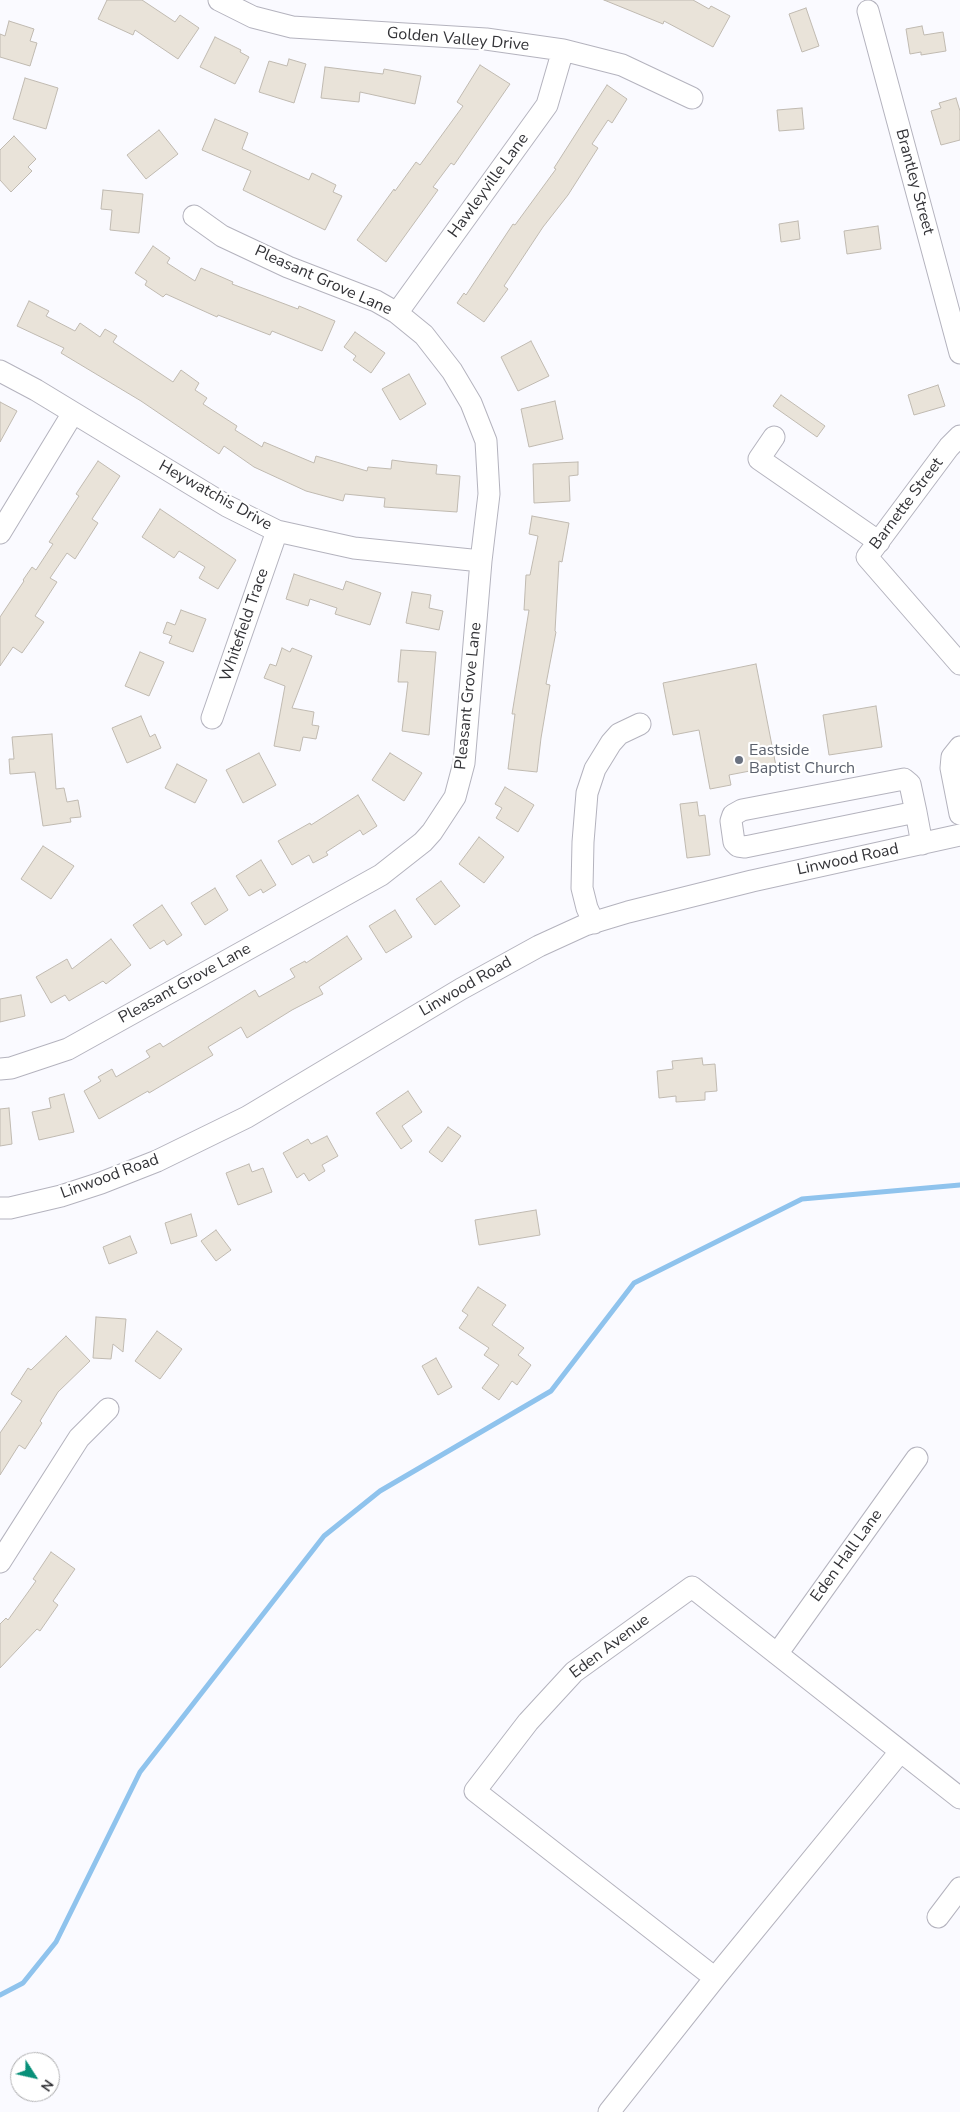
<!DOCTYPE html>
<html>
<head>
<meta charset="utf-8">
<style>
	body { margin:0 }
	#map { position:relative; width:960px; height:2112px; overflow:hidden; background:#fafaff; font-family:"Nunito Sans",sans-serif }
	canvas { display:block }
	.north { position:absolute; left:10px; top:2052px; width:50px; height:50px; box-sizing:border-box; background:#fff; border:1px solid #adadaf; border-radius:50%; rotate:125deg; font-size:14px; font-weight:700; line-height:20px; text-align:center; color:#333337 }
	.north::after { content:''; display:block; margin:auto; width:18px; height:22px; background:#089079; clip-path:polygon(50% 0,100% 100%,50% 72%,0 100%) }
</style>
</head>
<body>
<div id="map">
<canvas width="960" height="2112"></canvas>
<div class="north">N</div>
</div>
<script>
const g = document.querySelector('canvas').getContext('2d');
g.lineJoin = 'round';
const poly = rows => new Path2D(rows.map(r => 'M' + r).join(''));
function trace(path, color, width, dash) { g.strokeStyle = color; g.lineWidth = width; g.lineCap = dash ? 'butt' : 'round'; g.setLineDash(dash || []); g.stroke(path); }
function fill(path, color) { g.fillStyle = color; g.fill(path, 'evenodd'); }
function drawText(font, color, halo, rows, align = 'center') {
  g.font = font + ' "Nunito Sans",sans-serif'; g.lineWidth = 4.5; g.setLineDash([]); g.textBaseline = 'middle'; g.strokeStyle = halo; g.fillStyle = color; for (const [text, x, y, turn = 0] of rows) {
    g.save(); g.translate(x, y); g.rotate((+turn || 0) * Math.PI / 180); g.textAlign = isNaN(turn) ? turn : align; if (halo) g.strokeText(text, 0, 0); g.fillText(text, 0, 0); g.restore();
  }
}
const stream = poly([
	[0,1995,23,1983,56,1942,140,1772,324,1536,380,1491,551,1391,634,1283,802,1199,960,1185]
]);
const building = poly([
	[107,0,142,0,175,22,180,15,199,28,178,59,135,30,133,35,98,19,107,0],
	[604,0,693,0,709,9,711,6,730,16,713,47,664,21,663,24,604,0],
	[806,8,819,46,802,52,789,14,806,8],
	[9,21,34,29,30,41,37,43,30,66,0,57,0,34,5,36,9,21],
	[922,26,924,35,943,32,946,51,921,55,921,52,910,54,906,29,922,26],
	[215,37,241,50,240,52,249,57,235,84,200,67,215,37],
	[289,59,306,64,294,103,259,92,269,61,287,66,289,59],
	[480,65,510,84,454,165,451,163,433,187,438,190,386,262,357,240,394,189,395,191,416,162,420,165,463,106,457,102,480,65],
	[325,67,383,74,384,69,421,76,415,104,360,92,359,102,321,98,325,67],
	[25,78,58,88,46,129,13,119,25,78],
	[607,85,627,99,612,123,608,120,592,144,598,148,568,195,543,227,504,286,508,289,484,322,457,303,464,293,466,295,513,224,515,225,556,169,554,168,607,85],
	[956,98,960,111,960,140,941,145,931,111,941,108,939,103,956,98],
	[802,108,804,129,779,131,777,110,802,108],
	[215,119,248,133,242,149,309,180,312,173,336,185,333,192,342,196,325,230,243,190,251,171,202,150,215,119],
	[159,130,178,154,146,179,127,155,159,130],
	[14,136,36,159,28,167,32,171,11,192,0,180,0,150,14,136],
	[103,190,143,194,139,233,110,230,112,210,101,209,103,190],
	[798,221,800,239,781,242,779,224,798,221],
	[878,226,881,249,847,254,844,231,878,226],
	[153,246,170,258,167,263,195,281,201,268,233,282,232,284,298,309,299,306,335,321,322,351,272,331,270,335,218,315,217,317,166,294,163,297,145,285,147,281,135,273,153,246],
	[29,301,49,311,46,316,75,331,80,323,100,337,105,329,117,336,113,342,173,382,181,370,199,383,195,390,207,398,203,404,237,426,235,430,262,447,264,442,314,463,316,456,367,471,368,467,391,469,392,460,406,462,437,465,436,474,460,476,457,512,384,507,385,498,345,494,343,501,306,491,254,467,224,446,219,454,141,401,61,353,64,348,17,326,29,301],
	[355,332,385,353,371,373,353,360,356,356,344,347,355,332],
	[531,341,549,376,518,391,501,357,531,341],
	[409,374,426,404,400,420,382,389,409,374],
	[938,385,945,406,914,415,908,395,938,385],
	[781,395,825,426,817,437,773,406,781,395],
	[555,401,563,439,529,447,521,409,555,401],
	[0,402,17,411,0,442,0,402],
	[98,461,120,476,92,519,98,523,75,559,67,553,50,578,57,582,35,616,44,622,22,653,13,647,0,666,0,617,24,581,23,580,32,567,36,570,53,544,49,542,79,496,76,494,98,461],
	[578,462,578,475,569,476,570,501,534,503,533,464,578,462],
	[160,509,236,560,218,589,199,578,205,567,179,551,174,558,142,537,160,509],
	[532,516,569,523,562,562,559,561,555,631,556,632,546,684,550,685,541,738,537,772,508,769,515,714,512,714,529,610,524,610,526,575,530,575,538,536,529,534,532,516],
	[294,574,343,590,346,581,381,593,370,625,335,614,337,608,310,599,308,606,286,599,294,574],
	[412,592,431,595,429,608,443,611,439,630,406,623,412,592],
	[181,610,206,619,193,652,169,643,172,636,163,633,167,622,175,625,181,610],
	[282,648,290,652,292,648,312,656,292,708,314,712,312,725,319,726,316,739,303,737,300,751,274,746,285,686,264,678,270,664,276,666,282,648],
	[401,650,436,652,429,735,402,731,408,682,398,682,401,650],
	[140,652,164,662,149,696,125,686,140,652],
	[756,664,776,766,729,775,731,785,710,789,699,730,673,735,663,683,756,664],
	[876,706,882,747,829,755,823,715,876,706],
	[141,716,150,737,155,734,161,748,127,763,112,728,141,716],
	[52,734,56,789,64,788,67,802,78,800,81,817,70,818,71,822,43,826,35,772,10,774,9,759,14,759,12,737,52,734],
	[259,753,276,785,243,803,226,770,259,753],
	[390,753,422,773,404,801,372,780,390,753],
	[177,764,207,780,195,803,165,788,177,764],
	[505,787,534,805,518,832,496,818,502,808,495,804,505,787],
	[358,795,377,826,363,835,360,830,326,852,328,855,313,863,309,855,292,865,278,841,310,823,311,825,358,795],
	[697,802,699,816,705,815,710,855,687,858,680,804,697,802],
	[479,837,504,857,484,883,459,864,479,837],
	[43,846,74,866,51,899,21,879,43,846],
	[261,860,276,885,263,893,261,889,249,896,236,876,261,860],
	[441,881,460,906,435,925,416,899,441,881],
	[215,888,228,910,205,925,191,903,215,888],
	[162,905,182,935,167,945,164,940,150,949,133,925,162,905],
	[395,910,412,937,386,953,369,926,395,910],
	[347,936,362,959,319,987,323,994,292,1010,247,1038,241,1027,208,1047,213,1055,149,1093,148,1091,99,1119,84,1091,101,1081,98,1077,112,1069,116,1077,150,1057,146,1051,160,1043,163,1047,255,990,259,997,295,977,290,969,305,961,306,963,347,936],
	[111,939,131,965,106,984,103,981,69,1001,65,995,51,1003,36,977,67,959,72,969,111,939],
	[21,995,25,1016,0,1022,0,999,21,995],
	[702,1058,703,1065,715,1064,717,1091,705,1092,705,1100,676,1102,676,1096,659,1098,657,1071,673,1069,672,1061,702,1058],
	[408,1091,422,1112,402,1126,412,1141,401,1149,376,1113,408,1091],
	[64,1094,74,1132,39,1140,32,1112,51,1108,49,1098,64,1094],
	[9,1108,12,1144,0,1146,0,1109,9,1108],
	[448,1127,461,1136,442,1162,429,1152,448,1127],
	[327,1136,338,1156,322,1165,325,1171,309,1181,304,1173,297,1178,283,1153,308,1139,311,1144,327,1136],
	[249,1164,252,1172,263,1168,272,1192,238,1205,226,1173,249,1164],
	[536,1210,540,1235,479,1245,475,1220,536,1210],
	[191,1214,197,1236,171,1244,165,1223,191,1214],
	[216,1230,231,1250,216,1261,201,1241,216,1230],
	[130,1236,137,1253,109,1264,103,1247,130,1236],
	[478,1287,506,1305,492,1325,524,1348,518,1355,531,1365,517,1385,512,1381,499,1400,482,1388,499,1365,484,1355,489,1348,459,1328,468,1315,462,1311,478,1287],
	[96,1317,126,1319,123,1352,113,1344,111,1359,93,1358,96,1317],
	[157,1331,182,1349,160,1379,135,1361,157,1331],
	[66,1336,90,1361,58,1392,40,1421,42,1423,25,1449,19,1445,0,1475,0,1433,22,1401,11,1394,28,1368,31,1370,66,1336],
	[436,1358,452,1387,438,1395,422,1366,436,1358],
	[51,1552,75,1569,53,1601,58,1605,40,1631,37,1629,0,1668,0,1624,6,1618,8,1620,36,1581,33,1579,51,1552]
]);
const minor = poly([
	[219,0,253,17,292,27,486,39,563,50,622,65,692,98],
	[868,11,960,353],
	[397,313,547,105,563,50],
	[0,371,36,390,227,506,277,531,354,548,481,561],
	[960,436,949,447,867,557,960,664],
	[774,437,759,459,879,542],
	[0,533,73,413],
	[212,718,277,531],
	[960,747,952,757,951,768,960,814],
	[916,812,745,847,738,846,734,842,731,821,733,815,742,810,904,779,910,784,916,812,922,844],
	[594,923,587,908,582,888,583,842,587,793,595,769,611,743,619,734,640,724],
	[0,1069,11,1068,68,1049,381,875,423,842,432,832,455,797,464,763,481,561,489,494,486,441,471,403,452,371,424,335,397,313,376,301,288,267,222,236,194,216],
	[0,1208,10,1208,61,1196,101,1183,157,1161,247,1117,461,989,539,946,585,925,628,912,752,881,960,835],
	[0,1562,79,1438,108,1409],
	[777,1654,917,1458],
	[938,1917,960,1888],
	[715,1978,475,1791,528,1722,574,1672,692,1587,960,1798],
	[609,2112,715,1978,900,1752]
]);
const markers = [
	[739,760,5,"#6b7280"]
];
const streetNames = [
	["Golden Valley Drive",458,40,5],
	["Brantley Street",914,182,75],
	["Hawleyville Lane",489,186,-54],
	["Pleasant Grove Lane",323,281,24],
	["Heywatchis Drive",215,496,29],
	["Barnette Street",907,504,-53],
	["Whitefield Trace",245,625,-71],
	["Pleasant Grove Lane",469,696,-84],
	["Linwood Road",848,860,-12],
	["Pleasant Grove Lane",185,984,-29],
	["Linwood Road",466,987,-30],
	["Linwood Road",110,1177,-20],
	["Eden Hall Lane",847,1556,-54],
	["Eden Avenue",610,1647,-37]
];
const worshipNames = [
	["Eastside",749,751],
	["Baptist Church",749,769]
];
trace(stream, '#8fc3ed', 5);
fill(building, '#e9e3d9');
trace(building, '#c0bab1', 1);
trace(minor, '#b4b3be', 23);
trace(minor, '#fff', 21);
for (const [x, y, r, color] of markers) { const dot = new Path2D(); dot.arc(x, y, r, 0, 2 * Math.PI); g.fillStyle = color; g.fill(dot); trace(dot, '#fff', 2); }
drawText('16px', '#333337', '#fff', streetNames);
drawText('16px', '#5b616d', '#fff', worshipNames, 'left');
</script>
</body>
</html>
